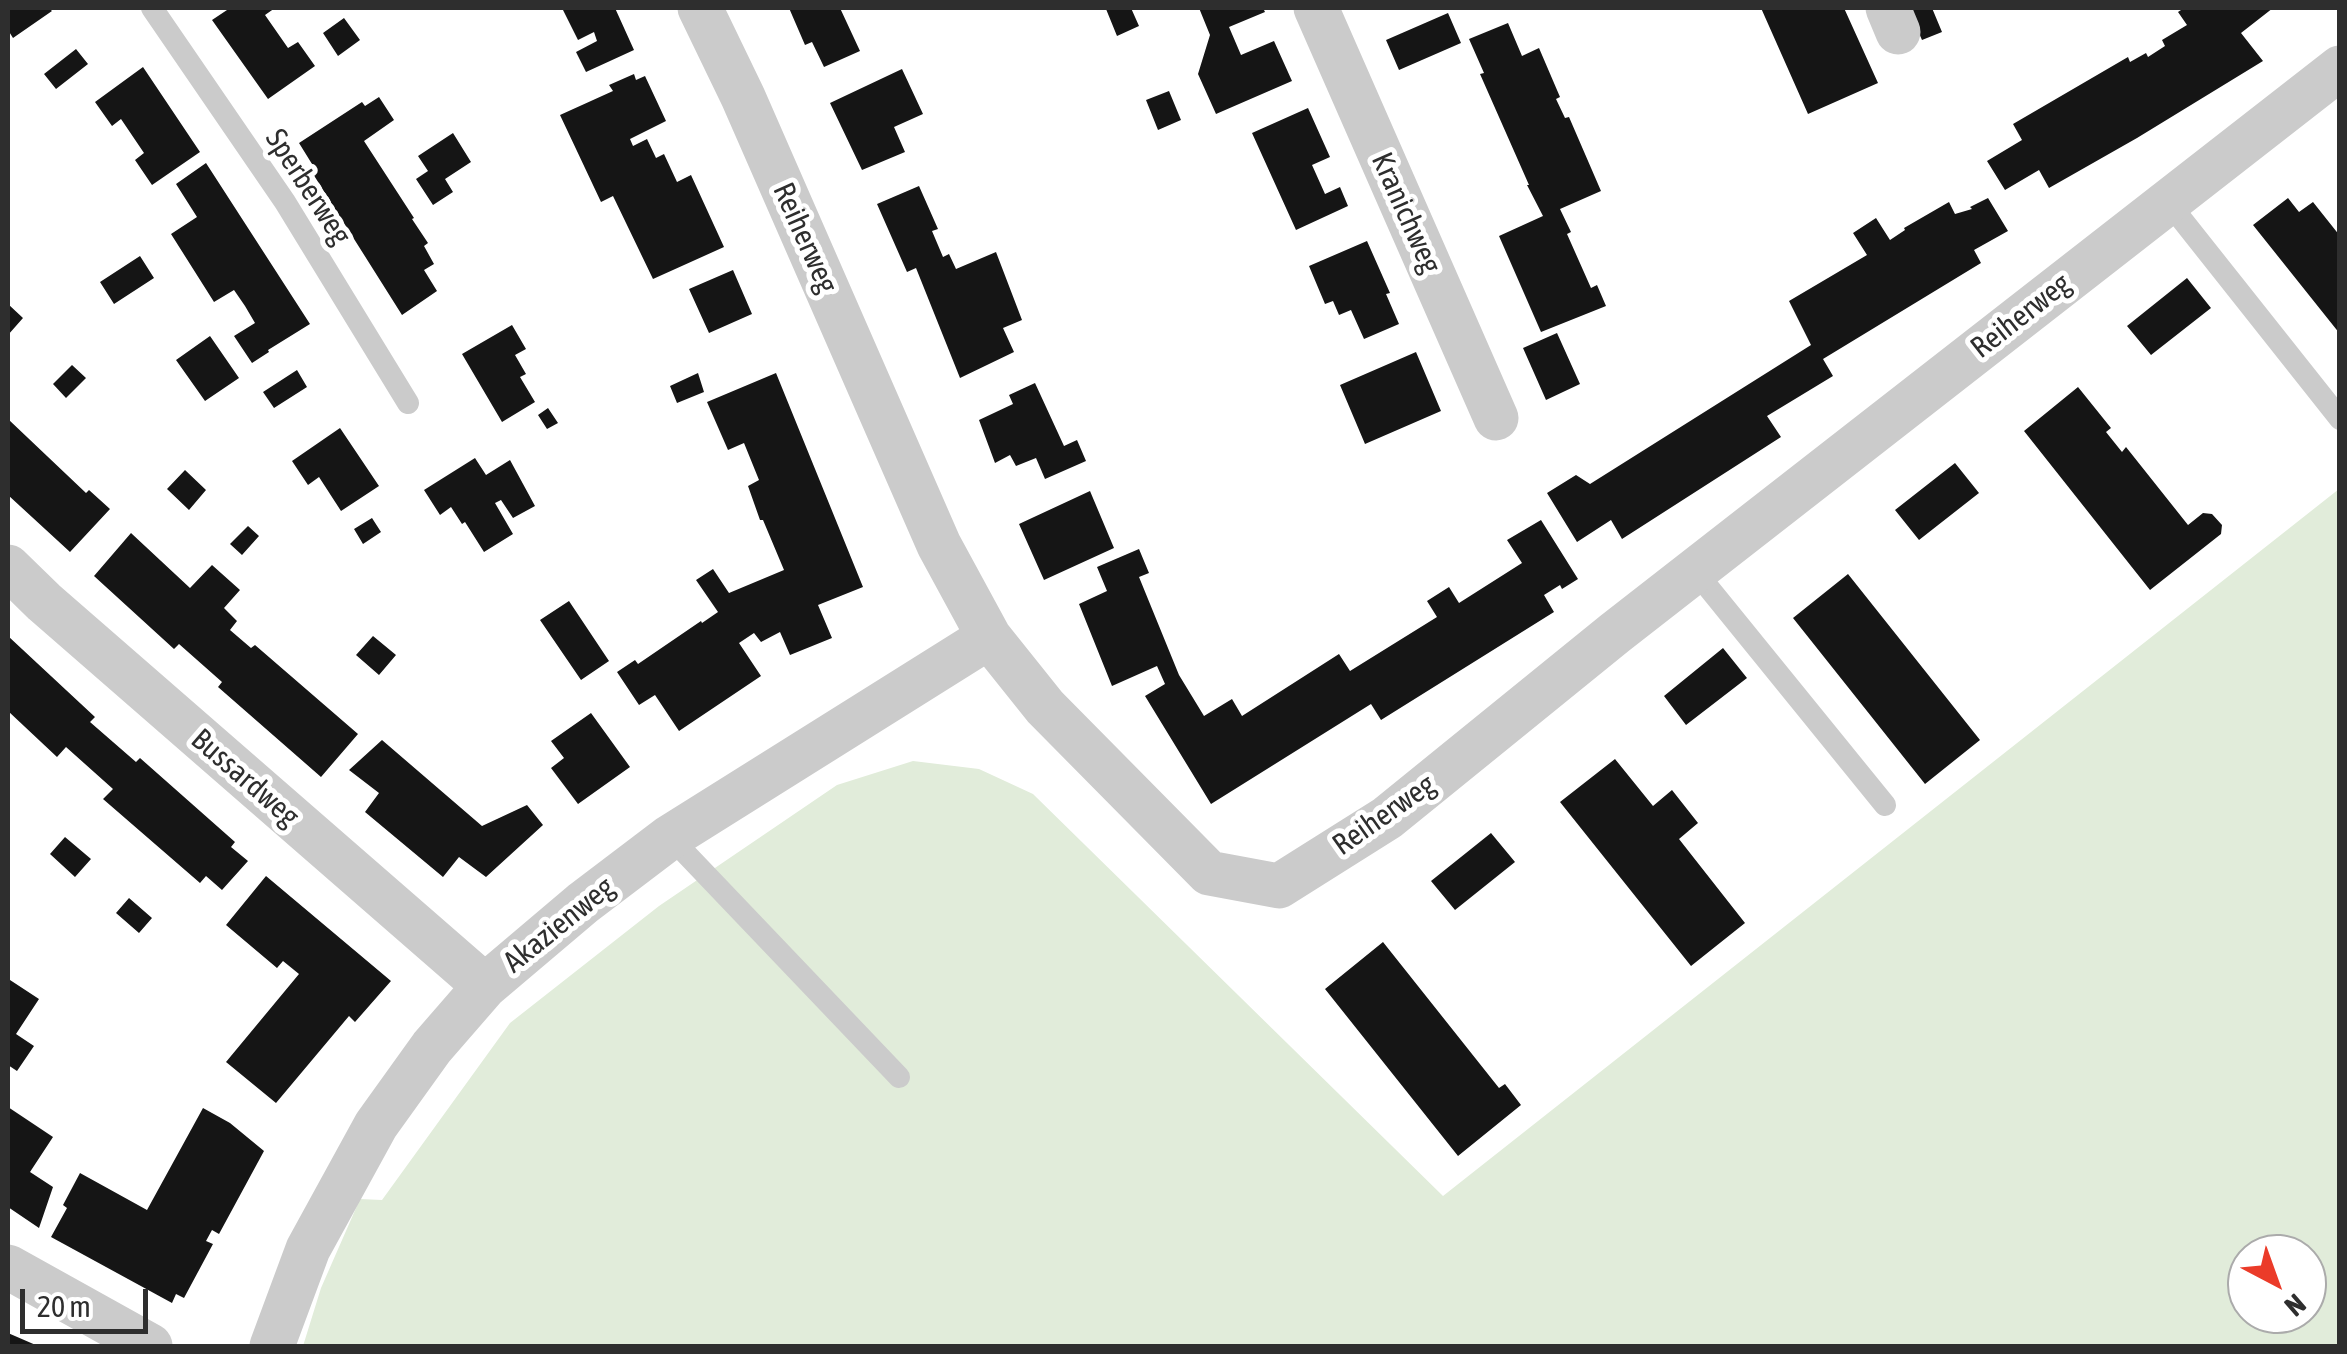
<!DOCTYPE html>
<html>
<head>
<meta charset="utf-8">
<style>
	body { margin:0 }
	#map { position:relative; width:2347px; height:1354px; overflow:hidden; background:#fff; font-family:"Asap Condensed",sans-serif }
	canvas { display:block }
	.frame { position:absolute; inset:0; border:10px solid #2e2e2e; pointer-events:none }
	.north { position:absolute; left:2227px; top:1234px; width:100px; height:100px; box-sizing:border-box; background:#fff; border:2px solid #ababab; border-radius:50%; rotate:139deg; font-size:28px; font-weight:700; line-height:40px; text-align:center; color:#2e2e2e }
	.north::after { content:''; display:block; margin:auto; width:35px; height:45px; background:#eb3b29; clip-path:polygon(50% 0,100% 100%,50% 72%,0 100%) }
	.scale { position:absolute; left:20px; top:1289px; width:128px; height:45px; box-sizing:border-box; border:5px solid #2e2e2e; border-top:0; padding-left:12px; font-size:30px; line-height:35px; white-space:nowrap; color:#2e2e2e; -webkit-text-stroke:8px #fff; paint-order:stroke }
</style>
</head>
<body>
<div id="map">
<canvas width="2347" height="1354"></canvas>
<div class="frame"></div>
<div class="north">N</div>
<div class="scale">20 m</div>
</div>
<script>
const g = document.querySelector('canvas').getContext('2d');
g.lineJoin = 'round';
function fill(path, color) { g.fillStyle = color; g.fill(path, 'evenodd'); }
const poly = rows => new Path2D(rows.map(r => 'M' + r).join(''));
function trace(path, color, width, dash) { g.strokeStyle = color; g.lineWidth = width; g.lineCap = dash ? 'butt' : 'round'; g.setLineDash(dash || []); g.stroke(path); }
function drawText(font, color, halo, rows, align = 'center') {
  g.font = font + ' "Asap Condensed",sans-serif'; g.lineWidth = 10; g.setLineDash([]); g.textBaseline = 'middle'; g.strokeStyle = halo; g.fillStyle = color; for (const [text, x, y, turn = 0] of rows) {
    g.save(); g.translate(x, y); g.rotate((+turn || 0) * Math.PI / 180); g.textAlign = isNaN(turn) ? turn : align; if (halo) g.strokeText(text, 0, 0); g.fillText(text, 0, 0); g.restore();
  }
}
const green = poly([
	[2339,489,2339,1346,303,1346,321,1288,360,1199,382,1200,510,1023,659,906,837,785,913,761,979,769,1033,794,1443,1196],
	[2247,1254,2307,1254,2307,1314,2247,1314]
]);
const building = poly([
	[8,8,49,8,52,11,13,38,8,30],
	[230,8,275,8,265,15,288,48,298,42,315,66,268,99,212,20],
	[562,8,615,8,634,50,586,72,576,52,597,41,594,32,578,40],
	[789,8,840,8,860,51,824,67,812,42,805,45],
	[1110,8,1131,8,1139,26,1117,36,1106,9],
	[1199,8,1263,8,1265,12,1229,27,1241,55,1274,41,1292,81,1216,114,1198,74,1210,35],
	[1761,8,1844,8,1878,83,1808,114],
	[1908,8,1932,8,1942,32,1922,40],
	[2184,8,2273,8,2241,33,2263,61,2137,138,2049,188,2039,170,2005,190,1987,161,2022,140,2013,124,2128,57,2130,62,2146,53,2148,57,2165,46,2162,40,2187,25,2178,12],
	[1448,13,1461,43,1399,70,1386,40],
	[344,18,360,40,338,56,323,33],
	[1508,23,1522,56,1539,48,1560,97,1556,99,1565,118,1569,117,1601,191,1560,209,1571,232,1567,234,1591,288,1597,285,1606,306,1541,332,1499,236,1543,216,1527,185,1529,185,1480,74,1484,73,1469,39],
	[76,49,88,64,56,89,44,74],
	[143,67,200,152,152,185,135,160,144,153,121,119,112,126,95,102],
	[902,69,923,114,894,127,905,152,862,170,830,103],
	[634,74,636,80,645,76,666,121,630,139,633,146,647,139,656,158,664,154,677,182,691,175,724,247,653,279,613,196,601,202,560,115,613,91,609,85],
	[1169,91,1181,120,1158,130,1146,100],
	[379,97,394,120,364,141,414,218,412,219,428,243,424,246,434,264,424,270,437,291,402,315,308,166,312,164,299,143,362,102,365,106],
	[1308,108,1330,157,1312,165,1325,194,1340,187,1348,206,1296,230,1252,133],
	[453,133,471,162,445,179,453,192,433,205,416,179,428,171,418,156],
	[206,163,310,324,268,350,269,352,252,363,234,336,255,323,245,306,234,290,214,302,171,234,197,217,176,184],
	[919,186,938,229,932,231,943,257,949,254,956,269,996,252,1022,320,1003,328,1014,352,960,378,916,268,907,272,877,204],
	[1988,198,2008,231,1974,250,1981,263,1823,359,1833,376,1767,416,1781,437,1622,539,1611,520,1577,542,1547,493,1576,475,1590,484,1811,345,1789,301,1867,255,1853,233,1876,218,1890,240,1905,230,1904,228,1949,202,1955,214,1972,209,1970,207],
	[2288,198,2299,212,2313,202,2340,236,2340,334,2253,225],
	[1367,241,1390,293,1386,294,1399,324,1364,339,1351,310,1339,315,1333,301,1325,304,1309,266],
	[140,256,154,278,114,304,100,282],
	[733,270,752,314,709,333,689,289],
	[2187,278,2211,308,2151,355,2127,326],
	[8,304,23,318,8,335],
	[512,325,526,349,515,355,526,374,520,377,535,402,502,422,462,354],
	[1557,333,1580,384,1546,400,1523,348],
	[210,336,239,378,205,401,176,360],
	[1416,352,1441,411,1365,444,1340,385],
	[72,365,86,378,66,398,53,384],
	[297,370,307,387,274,408,263,392],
	[698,373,704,392,677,403,670,386],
	[776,373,863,587,818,605,832,638,790,655,780,632,761,642,754,633,739,643,761,676,679,731,655,695,639,705,617,672,635,660,638,664,701,621,702,623,718,612,696,580,713,569,729,593,784,570,763,520,760,520,748,486,759,480,744,443,728,450,707,402],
	[1035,383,1064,446,1077,440,1086,461,1045,479,1036,458,1016,466,1010,455,995,463,979,420,1013,404,1009,395],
	[2078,387,2111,428,2106,432,2122,452,2126,447,2188,525,2203,513,2212,514,2222,525,2221,534,2150,590,2024,431],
	[548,408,558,423,547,429,538,415],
	[8,419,86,493,89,490,110,509,70,552,8,495],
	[340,428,379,486,341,511,319,477,308,485,292,461],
	[475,458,486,475,510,460,535,506,513,518,501,500,495,503,513,534,484,552,465,522,462,524,451,507,440,515,424,490],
	[1955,463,1979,493,1919,540,1895,510],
	[185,470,206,490,189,510,167,489],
	[1090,491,1114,548,1044,580,1019,524],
	[372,518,381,532,363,544,354,529],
	[1541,520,1578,579,1562,589,1560,585,1544,595,1554,612,1381,720,1371,704,1211,804,1145,696,1165,684,1157,666,1112,686,1079,604,1107,591,1097,567,1139,549,1149,573,1139,577,1179,675,1204,716,1232,699,1242,716,1339,654,1350,671,1437,617,1427,601,1449,587,1459,603,1522,563,1507,540],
	[248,526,259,536,242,555,230,544],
	[131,533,190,588,212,565,240,590,224,608,237,621,230,630,251,648,255,645,358,734,321,777,218,687,222,682,179,644,174,649,94,576],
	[1848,574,1980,740,1925,784,1793,618],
	[569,601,609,661,581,680,540,620],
	[8,636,95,717,90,722,136,762,140,758,235,842,231,847,248,861,222,890,206,876,200,883,103,799,113,789,66,747,57,757,8,711],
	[373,636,396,655,379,675,356,655],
	[1723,648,1747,678,1686,725,1664,696],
	[591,713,630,767,578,804,551,768,564,758,551,741],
	[382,740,482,826,527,805,543,825,486,877,459,857,443,877,365,812,379,793,349,770],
	[1615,759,1653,806,1672,790,1698,823,1679,839,1745,923,1691,966,1560,802],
	[1491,833,1515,862,1455,910,1431,881],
	[65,837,91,859,75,877,50,854],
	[266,876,391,981,355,1022,349,1016,276,1103,226,1062,299,974,283,961,277,968,226,925],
	[129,898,152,918,139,933,116,913],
	[1383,942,1499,1088,1505,1084,1521,1105,1458,1156,1325,989],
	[10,980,39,999,16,1034,34,1046,17,1071,8,1065,8,983],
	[8,1107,53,1137,30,1172,53,1187,39,1228,8,1207],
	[203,1108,230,1123,264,1151,219,1234,212,1230,206,1241,213,1244,184,1298,176,1294,172,1303,51,1237,67,1208,63,1205,80,1173,147,1210],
	[8,1333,38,1346,8,1346]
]);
const lane = poly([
	[152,8,285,202,408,403],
	[2168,202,2340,419],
	[1695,571,1885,805],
	[670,837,899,1077]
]);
const street = poly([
	[700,8,743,97,939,545,989,637,1045,707,1209,873,1279,886,1387,818,1615,633,2340,68],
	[1316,8,1496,418],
	[1888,8,1898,32],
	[8,567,44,602,485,986],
	[8,1267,150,1346],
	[272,1346,308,1249,376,1125,432,1047,485,986,583,903,670,837,989,637]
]);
const streetNames = [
	["Sperberweg",308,187,57],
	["Kranichweg",1406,213,66],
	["Reiherweg",805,238,66],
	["Reiherweg",2021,316,-38],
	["Bussardweg",245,778,41],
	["Reiherweg",1384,815,-35],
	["Akazienweg",559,925,-39]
];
fill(green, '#e1ecda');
fill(building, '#151515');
trace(lane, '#cbcbcb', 22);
trace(street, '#cbcbcb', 45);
drawText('30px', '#2e2e2e', '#fff', streetNames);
</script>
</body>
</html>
